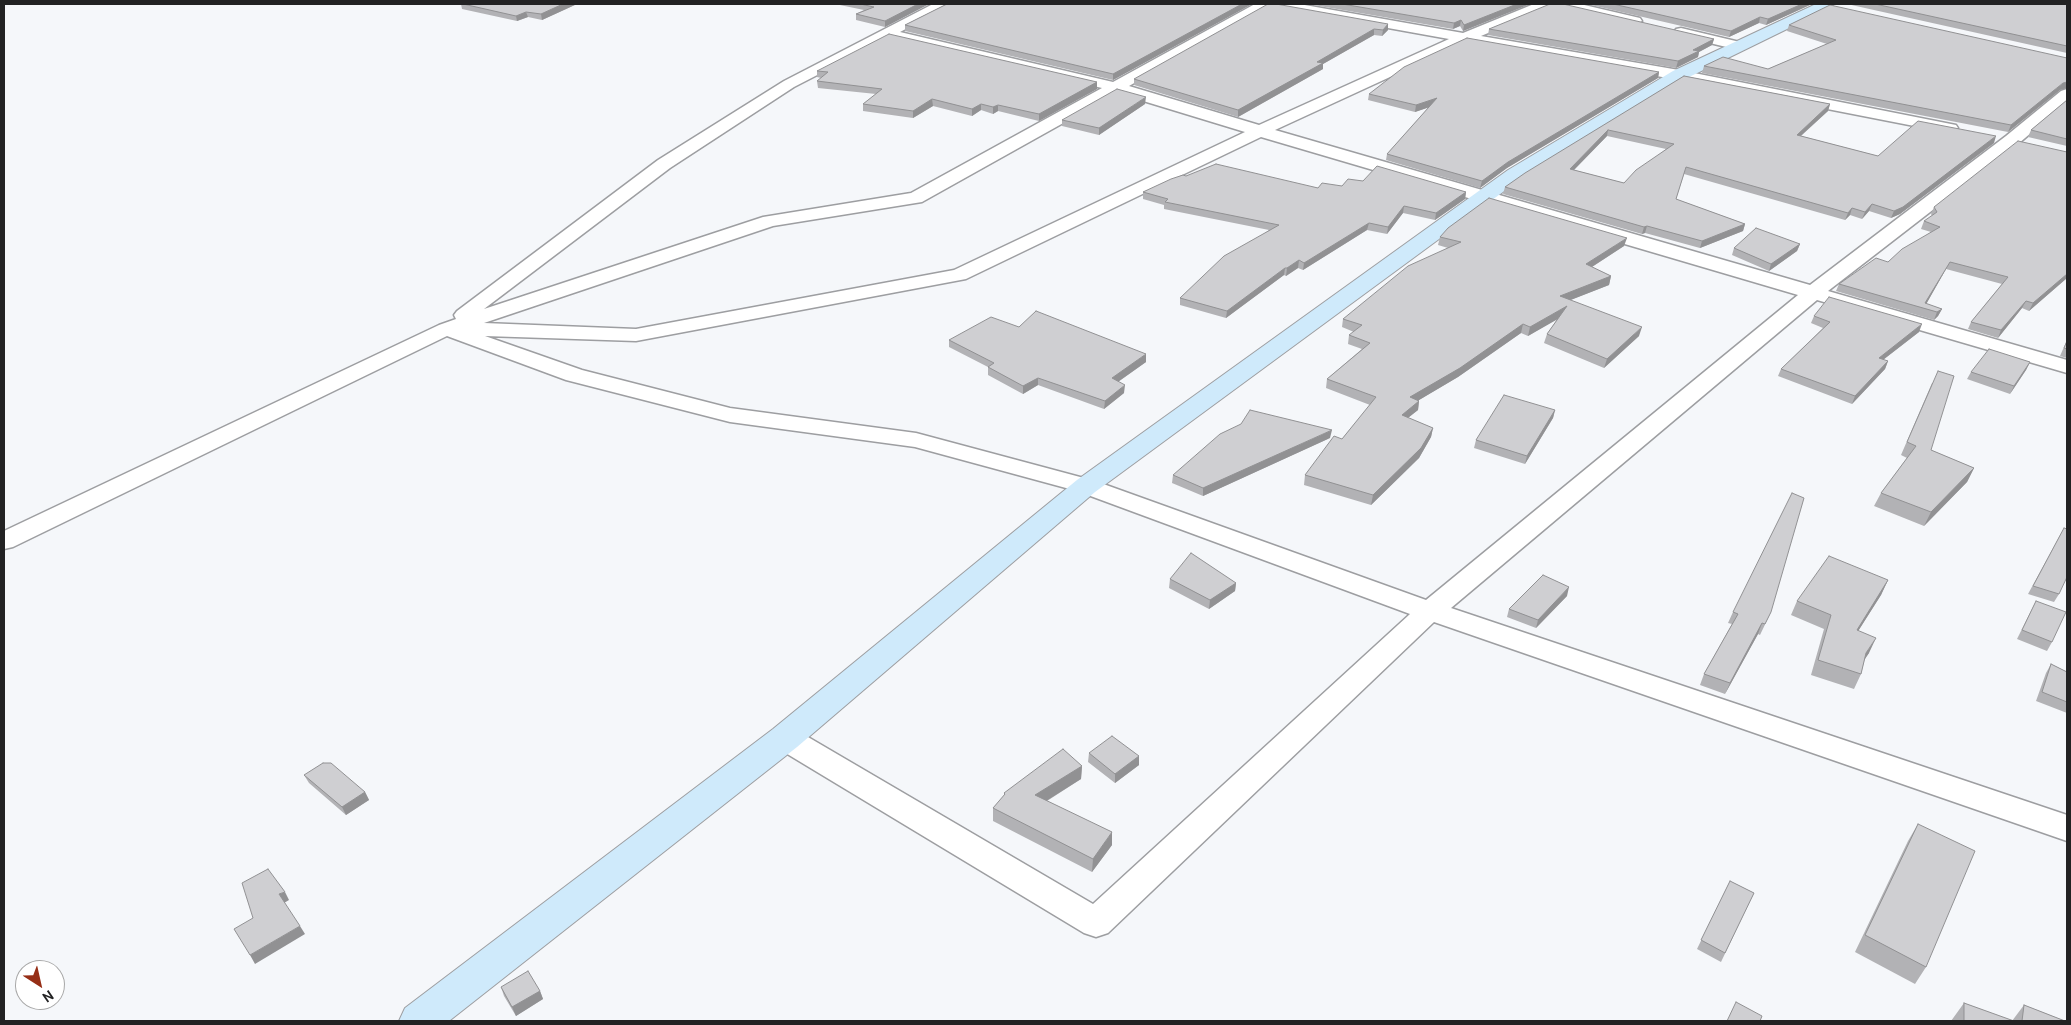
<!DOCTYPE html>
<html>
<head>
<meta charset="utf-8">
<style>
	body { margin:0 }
	#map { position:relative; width:2071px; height:1025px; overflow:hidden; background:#f5f7fa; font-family:Cabin,sans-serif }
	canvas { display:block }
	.frame { position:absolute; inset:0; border:5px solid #222223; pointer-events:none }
	.north { position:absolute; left:15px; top:960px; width:50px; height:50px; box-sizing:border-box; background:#fff; border:1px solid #a7a7a7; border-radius:50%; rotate:145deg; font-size:14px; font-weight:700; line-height:20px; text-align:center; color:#222223 }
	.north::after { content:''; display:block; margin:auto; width:18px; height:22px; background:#962e16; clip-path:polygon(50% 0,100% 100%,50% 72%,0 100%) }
</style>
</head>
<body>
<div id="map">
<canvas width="2071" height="1025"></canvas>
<div class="frame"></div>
<div class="north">N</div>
</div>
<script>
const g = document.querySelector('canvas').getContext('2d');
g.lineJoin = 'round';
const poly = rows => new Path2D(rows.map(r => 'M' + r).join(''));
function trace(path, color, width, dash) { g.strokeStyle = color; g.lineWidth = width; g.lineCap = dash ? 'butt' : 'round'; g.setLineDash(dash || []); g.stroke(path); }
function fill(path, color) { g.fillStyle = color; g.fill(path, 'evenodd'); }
const minor = poly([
	[933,4,950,4,948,7,900,32,1113,82,1255,4,1299,4,1463,33,1534,4,1552,4,1550,7,1481,36,1679,70,1956,125,1958,128,1956,131,1950,133,1679,80,1466,42,1275,130,1810,285,2006,136,2061,91,2067,89,2067,102,2018,144,1828,291,2067,360,2067,373,1817,300,1451,608,2067,815,2067,841,1434,622,1108,933,1096,937,1084,933,774,746,770,738,774,730,785,727,796,730,1093,904,1410,614,1077,491,915,447,730,422,566,380,447,336,13,547,4,549,4,531,439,325,456,319,454,315,457,311,658,160,784,81,933,4],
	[1271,5,1277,8,1449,39,1259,125,1129,86,1271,5],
	[889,38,1102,88,911,193,763,217,484,309,670,168,794,87,889,38],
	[1117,93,1245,132,954,270,636,329,484,323,773,226,922,202,1117,93],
	[1261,137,1798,295,1426,600,1095,481,916,433,730,408,582,370,485,336,636,341,966,279,1261,137],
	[1557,4,1580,4,1640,18,1642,21,1635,25,1559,7,1557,4],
	[1681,28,1744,43,1746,46,1744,49,1739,50,1676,35,1674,32,1676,29,1681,28]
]);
const secondary = poly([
	[1816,4,1834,4,1832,7,1685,79,1522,178,1095,492,797,747,449,1021,399,1021,405,1008,773,729,1077,480,1508,170,1673,71,1816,4]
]);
const wall = poly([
	[461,4,577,4,542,20,528,17,517,21,462,9],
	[835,4,929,4,885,27,856,20,856,14,864,10],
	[947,4,1252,4,1113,80,905,31,905,25],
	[1308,4,1530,4,1463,31,1460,26,1453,29],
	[1587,4,1812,4,1766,25,1759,23,1729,37],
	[1847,4,2067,4,2067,53],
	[1388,24,1388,30,1382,36,1374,35,1323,64,1323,69,1238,117,1134,85,1134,79],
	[1789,25,2060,90,2008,132,1702,73,1704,66,1768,69,1827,44,1787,31],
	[1489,29,1714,39,1712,45,1699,52,1698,57,1676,68,1488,35],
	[817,71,1097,82,1097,89,1039,121,998,111,993,114,981,110,972,116,933,106,913,118,863,111,863,104,876,94,818,88,817,81,821,78,817,77],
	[1659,72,1658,78,1507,168,1480,188,1386,160,1387,154,1429,107,1415,112,1368,100,1369,94],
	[1684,76,1830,104,1828,111,1801,136,1878,156,1994,143,1900,214,1891,218,1869,211,1862,219,1850,215,1845,220,1684,174,1676,199,1745,224,1743,231,1700,248,1645,233,1642,234,1503,194,1505,187],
	[1607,136,1666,149,1624,183,1574,170],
	[2067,100,2067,146,2028,137,2031,130],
	[1145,104,1099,135,1062,126,1062,120],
	[2067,152,2067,278,2029,311,2022,308,1998,338,1968,329,1971,322,2002,284,1946,269,1926,304,1942,309,1938,316,1934,320,1836,291,1839,284,1888,262,1931,232,1921,229,1924,221,1932,216,1931,214,1934,207],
	[1186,176,1318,188,1342,186,1363,181,1466,192,1465,199,1435,220,1403,213,1387,234,1367,230,1303,270,1298,268,1286,276,1284,275,1226,318,1180,305,1180,298,1269,230,1164,209,1164,205,1143,199,1143,192],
	[1440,237,1624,246,1592,267,1611,276,1609,285,1570,300,1639,336,1604,368,1544,343,1547,334,1558,318,1528,336,1521,333,1458,377,1419,400,1419,401,1418,410,1408,418,1433,428,1431,437,1419,458,1371,505,1304,485,1305,475,1342,439,1370,405,1326,388,1327,379,1362,349,1348,344,1349,335,1354,332,1342,327,1343,319,1448,248,1438,245],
	[1800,244,1797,251,1769,271,1732,255,1734,248],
	[1814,316,1919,332,1883,360,1888,361,1885,369,1852,404,1778,376,1781,369,1823,328,1811,323],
	[1019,327,1146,362,1118,382,1124,393,1104,409,1038,385,1023,394,988,375,988,367,949,347,949,340],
	[2067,340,2067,358,2060,356],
	[2030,362,2026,370,2010,394,1967,379,1971,372],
	[1932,383,1931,450,1974,468,1967,482,1924,526,1874,506,1881,493,1907,458,1901,455],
	[1555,410,1553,418,1525,464,1474,448,1476,440],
	[1330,438,1203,496,1172,483,1173,475],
	[2064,528,2059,594,2054,602,2028,594],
	[1170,579,1236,583,1235,591,1209,609,1169,588],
	[1888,580,1881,595,1858,631,1869,653,1865,658,1861,674,1854,689,1811,675,1824,629,1791,615,1797,601],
	[1567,596,1536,628,1507,617,1509,609],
	[2036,601,2052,642,2047,651,2017,639],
	[1733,612,1771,612,1760,635,1758,634,1725,694,1700,685,1704,674,1732,624,1728,623],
	[2051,664,2067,672,2067,713,2036,701,2046,673],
	[1089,753,1139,756,1139,765,1115,783,1088,762],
	[1082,766,1081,779,1047,801,1112,845,1092,872,993,821,993,808,1004,796,1004,793],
	[304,775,365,792,369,800,346,815,309,783],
	[1918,824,1926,967,1915,984,1855,952,1908,841],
	[1730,881,1754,893,1721,962,1697,949],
	[501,987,540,991,543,999,516,1016,504,996],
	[1964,1003,2012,1021,2024,1005,2065,1021,1951,1021]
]);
const shadedWall = poly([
	[563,4,577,4,542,20,541,14],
	[918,4,929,4,885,27,885,21],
	[1242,4,1252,4,1113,80,1113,74],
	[1517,4,1530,4,1463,31,1464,25],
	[1802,4,1812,4,1766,25,1768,19],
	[526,12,528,17,517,21,516,16],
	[1760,17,1759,23,1729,37,1731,31],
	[1461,20,1460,26,1453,29,1454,23],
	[1388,24,1388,30,1382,36,1383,30],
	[1374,29,1374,35,1323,64,1323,69,1238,117,1238,110,1317,62],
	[1714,39,1712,45,1699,52,1698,57,1676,68,1678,61,1693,50],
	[1659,72,1658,78,1507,168,1480,188,1482,181,1508,162],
	[1097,82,1097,89,1039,121,1039,114],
	[2067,82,2067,88,2060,90,2008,132,2011,125,2063,83],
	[1146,97,1145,104,1099,135,1099,128],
	[1437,98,1436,105,1415,112,1416,105],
	[932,99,933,106,913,118,913,111],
	[981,104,981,110,972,116,972,109],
	[1830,104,1828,111,1795,141,1797,135],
	[998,105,998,111,993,114,993,107],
	[1608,130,1607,136,1568,176,1570,169],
	[1996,136,1994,143,1900,214,1891,218,1894,211],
	[1466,192,1465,199,1435,220,1436,213],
	[1872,204,1869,211,1862,219,1865,212],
	[1404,206,1403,213,1387,234,1388,227],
	[1852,208,1850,215,1845,220,1848,213],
	[1369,223,1367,230,1303,270,1304,263],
	[1745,224,1743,231,1700,248,1702,241],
	[1647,226,1645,233,1642,234,1644,227],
	[1627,238,1624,246,1584,272,1586,264],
	[1800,244,1797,251,1769,271,1771,264],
	[1299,260,1298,268,1286,276,1287,268],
	[1950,262,1946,269,1924,308,1925,303],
	[1285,268,1284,275,1226,318,1227,311],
	[2067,274,2067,278,2029,311,2033,303],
	[1611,276,1609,285,1558,305,1560,296],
	[2026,301,2022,308,1998,338,2001,330],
	[1567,306,1565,315,1528,336,1530,327],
	[1942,309,1938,316,1934,320,1937,312],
	[1523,324,1521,333,1458,377,1409,406,1410,397],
	[1922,324,1919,332,1875,366,1879,358],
	[1642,327,1639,336,1604,368,1607,359],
	[1146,354,1146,362,1112,386,1112,378],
	[1888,361,1885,369,1852,404,1855,396],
	[2030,362,2026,370,2010,394,2014,386],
	[1038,378,1038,385,1023,394,1023,386],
	[1125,385,1124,393,1104,409,1105,401],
	[1419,401,1418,410,1400,424,1402,415],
	[1555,410,1553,418,1525,464,1527,456],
	[1433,428,1431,437,1419,458,1371,505,1373,495],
	[1332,430,1330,438,1203,496,1203,488],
	[1974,468,1967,482,1924,526,1931,512],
	[1888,580,1881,595,1850,644,1857,630],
	[1236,583,1235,591,1209,609,1210,600],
	[1569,587,1567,596,1536,628,1538,620],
	[1762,623,1758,634,1725,694,1730,683],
	[1876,638,1869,653,1859,668,1866,653],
	[1139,756,1139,765,1115,783,1115,774],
	[1082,766,1081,779,1035,808,1035,795],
	[365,792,369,800,346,815,342,807],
	[1112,832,1112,845,1092,872,1093,859],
	[285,892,289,900,284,903,279,894],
	[300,926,305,934,255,964,250,955],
	[540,991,543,999,516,1016,512,1007]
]);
const building = poly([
	[463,4,563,4,541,14,526,12,516,16,463,4],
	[860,4,918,4,885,21,856,14,874,7,860,4],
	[947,4,1242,4,1113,74,905,25,947,4],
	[1268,4,1276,4,1388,24,1383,30,1374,29,1317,62,1323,63,1238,110,1134,79,1268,4],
	[1342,4,1517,4,1464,25,1461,20,1454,23,1342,4],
	[1550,4,1563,4,1714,39,1693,50,1699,51,1678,61,1489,29,1550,4],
	[1613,4,1802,4,1768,19,1760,17,1731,31,1613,4],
	[1875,4,2067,4,2067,46,1875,4],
	[1830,5,2067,58,2067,82,2063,83,2011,125,1704,66,1723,57,1768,69,1836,40,1789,25,1830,5],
	[889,34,1097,82,1039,114,998,105,993,107,981,104,972,109,932,99,913,111,863,104,882,89,817,81,828,72,817,71,889,34],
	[1467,38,1659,72,1508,162,1482,181,1387,154,1437,98,1416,105,1369,94,1404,67,1467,38],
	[1684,76,1830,104,1797,135,1878,156,1918,121,1996,136,1903,207,1894,211,1872,204,1865,212,1852,208,1848,213,1686,167,1676,199,1745,224,1702,241,1647,226,1644,227,1505,187,1525,173,1684,76],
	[1608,130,1674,144,1636,170,1624,183,1570,169,1608,130],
	[1117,89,1146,97,1099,128,1062,120,1117,89],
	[2067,100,2067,139,2031,130,2067,100],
	[2018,141,2067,152,2067,274,2033,303,2026,301,2001,330,1971,322,2008,277,1950,262,1925,303,1942,309,1937,312,1839,284,1876,258,1888,262,1902,249,1940,227,1924,221,1937,212,1934,207,2018,141],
	[1216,164,1318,188,1322,183,1342,186,1348,179,1363,181,1377,166,1466,192,1436,213,1404,206,1388,227,1369,223,1304,263,1299,260,1287,268,1285,268,1227,311,1180,298,1224,256,1279,225,1165,202,1168,199,1143,192,1171,179,1183,175,1186,176,1216,164],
	[1489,198,1627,238,1586,264,1611,276,1560,296,1642,327,1607,359,1547,334,1567,306,1530,327,1523,324,1460,368,1410,397,1419,401,1402,415,1433,428,1421,448,1373,495,1305,475,1334,436,1342,439,1376,397,1327,379,1370,343,1349,335,1362,325,1343,319,1408,266,1461,242,1440,237,1448,228,1489,198],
	[1756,228,1800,244,1771,264,1734,248,1756,228],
	[1829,297,1922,324,1879,358,1888,361,1855,396,1781,369,1830,322,1814,316,1829,297],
	[1036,311,1146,354,1112,378,1125,385,1105,401,1038,378,1023,386,988,367,994,363,949,340,991,317,1019,327,1036,311],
	[2067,341,2067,349,2064,348,2067,341],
	[1989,349,2030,362,2014,386,1971,372,1989,349],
	[1938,371,1954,376,1931,450,1974,468,1931,512,1881,493,1916,446,1907,442,1938,371],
	[1504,395,1555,410,1527,456,1476,440,1504,395],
	[1250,410,1332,430,1203,488,1173,475,1220,434,1241,424,1250,410],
	[1792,493,1804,498,1771,612,1765,624,1762,623,1730,683,1704,674,1738,614,1733,612,1792,493],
	[2064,528,2067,529,2067,577,2059,594,2033,586,2064,528],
	[1191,553,1236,583,1210,600,1170,579,1191,553],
	[1829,556,1888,580,1857,630,1876,638,1866,653,1861,674,1818,660,1831,615,1797,601,1829,556],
	[1543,575,1569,587,1538,620,1509,609,1543,575],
	[2036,601,2066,612,2052,642,2022,630,2036,601],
	[2051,664,2067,672,2067,702,2042,692,2051,664],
	[1112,736,1139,756,1115,774,1089,753,1112,736],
	[1063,749,1082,766,1035,795,1112,832,1093,859,993,808,1005,794,1004,793,1063,749],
	[323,763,331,763,365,792,342,807,304,775,323,763],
	[1918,824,1975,851,1926,967,1865,935,1918,824],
	[268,869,285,892,279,894,300,926,250,955,234,929,253,918,242,883,268,869],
	[1730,881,1754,893,1725,953,1701,940,1730,881],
	[528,971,540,991,512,1007,501,987,528,971],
	[1736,1002,1762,1016,1760,1021,1727,1021,1736,1002],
	[1964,1003,2014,1021,1964,1021,1964,1003],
	[2024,1005,2065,1021,2022,1021,2024,1005]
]);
trace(minor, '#9d9ea1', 3);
trace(secondary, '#9d9ea1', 2);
fill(minor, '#fff');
fill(secondary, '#cfeafb');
fill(wall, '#b2b2b5');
fill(shadedWall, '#919193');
fill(building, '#cfcfd2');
trace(building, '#919193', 1);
</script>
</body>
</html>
